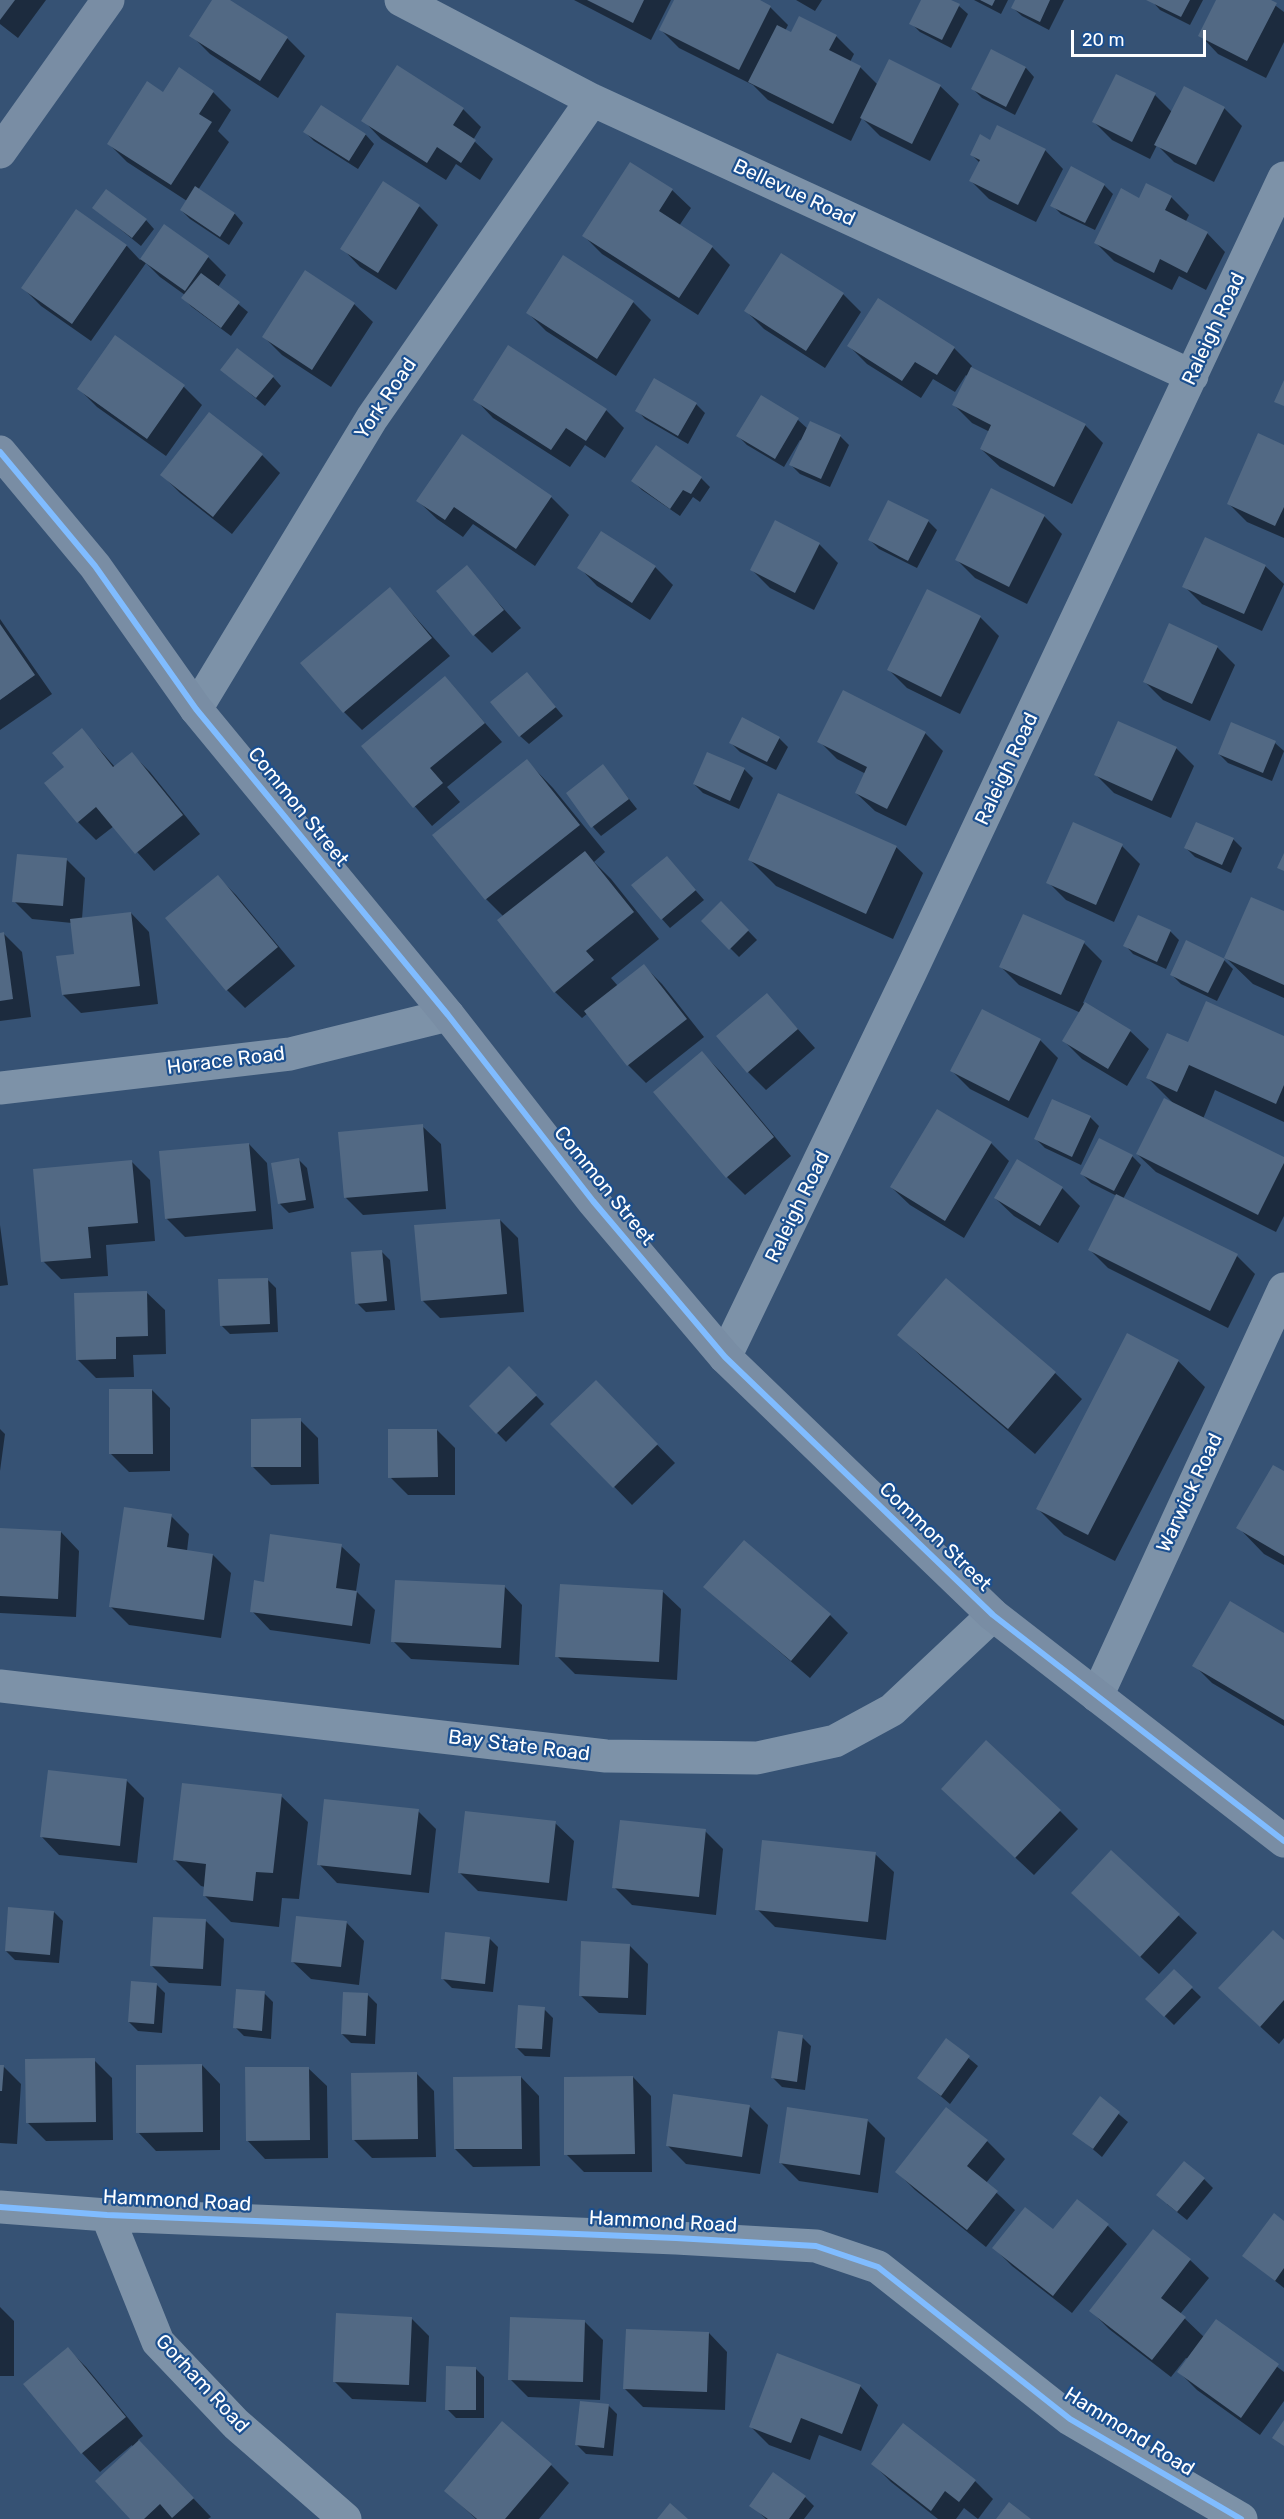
<!DOCTYPE html>
<html>
<head>
<meta charset="utf-8">
<style>
	body { margin:0 }
	#map { position:relative; width:1284px; height:2519px; overflow:hidden; background:#365274; font-family:Rubik,sans-serif }
	canvas { display:block }
	.scale { position:absolute; left:1071px; top:30px; width:135px; height:27px; box-sizing:border-box; border:3px solid #fff; border-top:0; padding-left:8px; font-size:18px; line-height:21px; white-space:nowrap; color:#fff; -webkit-text-stroke:4px #1b4f8f; paint-order:stroke }
</style>
</head>
<body>
<div id="map">
<canvas width="1284" height="2519"></canvas>
<div class="scale">20 m</div>
</div>
<script>
const g = document.querySelector('canvas').getContext('2d');
g.lineJoin = 'round';
function fill(path, color) { g.fillStyle = color; g.fill(path, 'evenodd'); }
const poly = rows => new Path2D(rows.map(r => 'M' + r).join(''));
function trace(path, color, width, dash) { g.strokeStyle = color; g.lineWidth = width; g.lineCap = dash ? 'butt' : 'round'; g.setLineDash(dash || []); g.stroke(path); }
function drawText(font, color, halo, rows, align = 'center') {
  g.font = font + ' Rubik,sans-serif'; g.lineWidth = 4.5; g.setLineDash([]); g.textBaseline = 'middle'; g.strokeStyle = halo; g.fillStyle = color; for (const [text, x, y, turn = 0] of rows) {
    g.save(); g.translate(x, y); g.rotate((+turn || 0) * Math.PI / 180); g.textAlign = isNaN(turn) ? turn : align; if (halo) g.strokeText(text, 0, 0); g.fillText(text, 0, 0); g.restore();
  }
}
const shadow = poly([
	[0,0,46,0,18,38,0,24],
	[214,0,227,0,287,38,305,56,278,98,210,54,191,35],
	[574,0,671,0,651,40],
	[676,0,757,0,770,7,788,25,785,31,792,34,836,36,854,54,850,62,860,67,878,85,890,61,940,86,959,104,930,161,880,136,862,118,851,141,768,100,753,85,679,48,661,30],
	[796,0,822,0,815,11],
	[923,0,948,0,959,6,968,14,951,48,920,32,911,23],
	[974,0,1008,0,1001,14],
	[1017,0,1064,0,1049,30,1022,16,1013,8],
	[1151,0,1203,0,1190,25,1160,10],
	[1217,0,1268,0,1284,12,1284,42,1266,78,1218,54,1200,35],
	[992,51,1026,68,1034,77,1015,115,982,98,973,89],
	[213,92,231,110,218,131,229,142,198,190,235,214,243,223,229,245,190,219,181,210,187,201,127,162,109,144,164,94],
	[1155,95,1172,112,1224,108,1242,126,1214,182,1174,162,1157,145,1150,159,1112,140,1094,122],
	[322,107,366,135,374,144,358,169,314,141,305,132],
	[463,109,481,127,473,140,493,159,480,180,456,164,446,180,381,139,363,120],
	[991,142,1045,150,1063,169,1036,222,989,199,971,181,980,163,971,154],
	[631,164,672,190,691,208,679,226,712,247,730,265,698,315,602,254,584,236],
	[383,183,420,207,438,225,396,290,360,267,342,248],
	[1104,185,1113,194,1095,230,1061,214,1052,205],
	[1171,197,1189,215,1185,223,1207,233,1225,252,1206,290,1179,276,1172,290,1114,261,1096,243,1140,200],
	[94,208,146,220,154,229,141,246],
	[77,211,127,246,140,260,164,226,208,257,226,275,218,287,248,312,231,336,192,307,183,298,185,295,160,277,146,263,91,341,41,306,23,288],
	[563,257,633,302,651,320,616,376,546,331,528,313],
	[305,272,354,304,373,322,331,387,282,355,264,337],
	[843,294,861,312,825,368,764,329,746,311],
	[115,337,184,387,202,405,166,456,97,407,79,389],
	[849,346,954,348,972,366,970,369,1085,425,1103,443,1072,504,1000,467,981,449,990,432,972,423,954,405,968,377,966,375,955,392,933,379,921,398,867,364],
	[222,370,273,377,281,386,265,406],
	[761,397,798,420,808,429,840,436,849,445,830,487,800,474,791,465,802,441,800,440,784,467,747,445,738,436],
	[475,399,606,410,624,428,605,458,585,445,570,467,493,418],
	[696,404,705,413,688,444,645,419,637,410],
	[1284,447,1284,538,1247,522,1229,504],
	[262,455,280,473,232,534,180,493,162,475],
	[701,478,710,487,700,502,693,497,680,516,642,490,633,481],
	[551,497,569,515,535,566,473,524,463,537,437,519,418,501],
	[1044,516,1062,534,1027,604,975,578,957,560],
	[928,521,937,530,917,568,879,549,870,540],
	[775,522,819,544,838,563,814,610,770,588,752,570],
	[1265,566,1284,584,1262,631,1202,604,1184,586],
	[579,567,655,567,673,585,650,620,597,586],
	[467,568,521,628,492,653,474,635],
	[390,589,450,656,362,730,344,712],
	[928,591,980,617,999,636,960,714,907,688,889,670],
	[0,619,52,694,0,730],
	[1217,647,1235,665,1210,721,1163,700,1144,681],
	[445,678,502,742,447,787,460,802,432,826,363,747],
	[535,683,563,716,529,744,520,736],
	[1231,724,1275,743,1284,751,1272,781,1228,763,1219,754],
	[82,730,115,767,132,754,150,772,200,834,154,871,114,826,96,840,78,822,46,783,66,767],
	[925,733,943,751,906,826,875,811,856,793,866,774,837,759,819,741],
	[779,738,788,747,776,770,740,752,731,743],
	[1176,748,1194,766,1171,818,1114,793,1096,775],
	[527,761,553,788,605,852,594,862,611,879,659,939,611,978,618,986,644,966,662,984,704,1037,646,1083,628,1065,588,1013,582,1018,555,992,504,917,486,899,434,835],
	[603,766,637,809,601,836,593,827],
	[744,769,753,778,739,809,703,793,694,784],
	[1233,839,1242,848,1231,873,1195,857,1186,848],
	[1122,846,1140,864,1114,922,1066,900,1048,882],
	[896,847,923,873,893,939,776,886,749,859],
	[667,858,704,900,670,928,662,919],
	[67,860,85,878,82,919,131,913,149,932,158,1004,81,1013,63,995,75,955,72,923,32,919,14,901],
	[218,877,236,895,295,966,245,1008,227,990],
	[721,903,757,940,739,957,703,921],
	[1284,913,1284,998,1253,984,1226,958],
	[1170,931,1179,940,1166,969,1133,954,1125,945],
	[0,934,4,934,22,952,31,1017,0,1021],
	[1084,943,1102,961,1083,1003,1130,1031,1149,1049,1127,1086,1082,1059,1064,1041,1081,1013,1019,985,1001,967],
	[1224,960,1233,969,1217,1001,1181,984,1172,975],
	[767,995,815,1048,766,1090,748,1072],
	[1284,1037,1284,1122,1215,1090,1203,1119,1284,1159,1284,1216,1276,1232,1156,1172,1137,1154,1173,1103,1148,1078,1189,1044],
	[1040,1040,1058,1058,1028,1118,970,1089,952,1071],
	[702,1053,720,1071,791,1156,745,1195,727,1177,655,1092],
	[1090,1117,1099,1126,1081,1165,1045,1148,1036,1139],
	[422,1126,441,1144,446,1209,363,1215,345,1197],
	[991,1143,1009,1161,964,1238,910,1205,891,1187],
	[249,1144,267,1163,273,1229,185,1237,166,1218],
	[1132,1156,1141,1165,1123,1199,1237,1256,1255,1274,1228,1328,1108,1268,1090,1250,1117,1196,1091,1183,1082,1174],
	[298,1159,307,1168,314,1208,289,1213,280,1204],
	[132,1162,150,1180,155,1241,106,1245,108,1276,61,1279,43,1261],
	[1062,1188,1080,1206,1058,1243,1014,1216,995,1198],
	[500,1220,518,1238,524,1312,440,1318,422,1300],
	[0,1225,8,1285,0,1286],
	[381,1251,390,1260,395,1310,366,1312,357,1303],
	[267,1279,276,1288,278,1332,230,1334,221,1325],
	[146,1292,165,1310,166,1354,133,1355,134,1377,96,1378,77,1359],
	[899,1335,1055,1373,1082,1399,1035,1454,926,1361],
	[1178,1361,1205,1387,1115,1561,1064,1535,1037,1508],
	[509,1368,544,1404,506,1442,471,1406],
	[596,1382,675,1463,632,1505,553,1424],
	[152,1390,170,1408,170,1471,129,1472,111,1454],
	[300,1420,318,1438,319,1484,271,1485,253,1467],
	[0,1429,5,1434,0,1471],
	[437,1430,455,1448,455,1495,408,1495,390,1477],
	[1284,1473,1284,1565,1264,1554,1238,1527],
	[171,1516,189,1534,187,1551,213,1555,231,1573,221,1638,129,1625,111,1607],
	[0,1529,61,1532,79,1551,76,1617,0,1613],
	[341,1546,360,1564,356,1591,375,1610,370,1644,270,1630,252,1611,265,1583],
	[504,1586,522,1605,519,1665,411,1659,393,1641],
	[705,1587,830,1615,848,1633,810,1678],
	[662,1591,681,1609,677,1680,575,1674,557,1656],
	[1284,1635,1284,1726,1212,1683,1194,1665],
	[126,1780,144,1798,137,1863,59,1855,41,1836],
	[281,1796,308,1822,299,1899,282,1898,279,1927,231,1922,204,1895,205,1887,201,1886,175,1860],
	[961,1807,1060,1811,1078,1829,1034,1875],
	[418,1811,436,1829,429,1893,337,1883,319,1864],
	[555,1823,574,1841,567,1901,478,1891,460,1873],
	[705,1831,723,1849,716,1915,632,1905,614,1887],
	[1111,1852,1197,1933,1159,1974,1091,1911],
	[875,1854,894,1872,886,1940,775,1927,757,1909],
	[54,1912,63,1921,59,1963,15,1960,6,1951],
	[206,1921,224,1939,221,1986,169,1983,151,1965],
	[346,1922,364,1941,359,1985,311,1979,292,1961],
	[489,1938,498,1947,493,1992,452,1988,443,1979],
	[1284,1942,1284,2038,1279,2044,1238,2006],
	[629,1945,648,1964,646,2015,599,2013,580,1995],
	[1174,1971,1201,1997,1174,2025,1147,1999],
	[156,1984,165,1993,162,2033,138,2031,129,2022],
	[264,1993,273,2002,271,2039,244,2036,235,2027],
	[368,1995,377,2004,375,2044,351,2043,342,2034],
	[544,2009,553,2018,550,2057,525,2056,516,2047],
	[802,2037,811,2046,805,2090,782,2087,773,2078],
	[947,2040,978,2066,950,2104,919,2078],
	[94,2060,112,2078,113,2140,46,2141,28,2123],
	[202,2065,220,2084,220,2150,156,2151,138,2132],
	[0,2066,3,2066,21,2084,17,2144,0,2143],
	[308,2068,327,2086,328,2158,265,2159,247,2140],
	[416,2073,434,2091,436,2157,372,2158,354,2140],
	[521,2077,539,2096,540,2166,473,2167,455,2149],
	[633,2077,651,2096,652,2172,584,2172,566,2154],
	[1100,2098,1128,2122,1102,2157,1074,2133],
	[750,2107,768,2125,760,2174,686,2164,668,2146],
	[867,2120,885,2138,878,2193,799,2181,781,2163],
	[987,2141,1005,2159,986,2183,1015,2210,986,2247,915,2190,897,2172],
	[1204,2179,1213,2188,1187,2220,1167,2204],
	[1077,2201,1108,2226,1127,2244,1072,2313,1012,2266,994,2248,1053,2231],
	[1284,2223,1284,2288,1244,2256],
	[1154,2231,1190,2260,1209,2278,1180,2314,1204,2337,1216,2321,1284,2372,1284,2401,1260,2435,1197,2390,1179,2372,1188,2359,1186,2358,1171,2377,1109,2329,1091,2311],
	[0,2307,14,2321,14,2376,0,2376],
	[411,2318,429,2336,426,2402,352,2399,334,2381],
	[585,2322,603,2340,600,2400,528,2397,510,2379],
	[709,2333,727,2352,725,2410,643,2407,625,2389],
	[68,2349,86,2367,143,2436,138,2440,211,2517,208,2519,132,2519,133,2447,132,2445,100,2472,82,2453,25,2384],
	[475,2368,484,2377,484,2418,456,2418,447,2409],
	[860,2386,878,2405,861,2451,819,2435,810,2460,769,2445,751,2427],
	[608,2405,617,2414,613,2456,586,2454,577,2445],
	[873,2464,975,2481,993,2499,978,2519,964,2508,956,2519,938,2519,891,2482],
	[551,2465,569,2483,539,2519,476,2519,446,2491],
	[805,2497,814,2506,804,2519,766,2519,751,2505]
]);
const building = poly([
	[0,0,15,0,0,20],
	[212,0,230,0,288,37,260,81,189,36],
	[587,0,644,0,633,23],
	[674,0,760,0,771,6,739,70,659,30],
	[921,0,951,0,960,4,942,40,909,24],
	[980,0,995,0,992,6],
	[1015,0,1050,0,1040,22,1011,8],
	[1146,0,1190,0,1181,17],
	[1216,0,1271,0,1277,3,1247,61,1198,36],
	[799,16,837,35,829,50,861,66,833,124,748,82,777,25,791,32],
	[991,49,1026,67,1006,107,971,89],
	[889,59,941,85,912,144,860,118],
	[397,65,464,108,453,125,476,140,461,163,437,147,427,163,361,121],
	[179,67,214,91,199,114,212,122,171,185,107,144,147,81,163,92],
	[1116,74,1156,93,1132,142,1092,122],
	[1184,86,1225,107,1196,165,1154,145],
	[321,105,366,134,349,161,303,132],
	[997,125,1046,149,1018,205,969,181,980,160,970,155,980,134,990,140],
	[630,162,673,189,659,211,713,246,679,298,582,236],
	[1071,166,1105,184,1085,223,1050,206],
	[383,181,420,205,378,273,340,249],
	[1146,183,1172,196,1165,210,1208,232,1187,273,1160,259,1154,273,1094,243,1121,188,1139,198],
	[195,186,235,213,220,237,180,210],
	[106,189,147,219,132,238,92,208],
	[76,209,127,245,72,324,21,288],
	[164,224,209,256,185,291,140,259],
	[781,253,844,293,806,351,744,311],
	[563,255,634,301,597,359,526,313],
	[305,270,355,303,312,370,262,337],
	[201,273,240,302,221,328,181,298],
	[878,298,955,347,937,375,915,362,902,381,847,346],
	[115,335,185,385,147,439,77,389],
	[508,345,607,409,586,441,566,428,551,450,473,400],
	[237,348,274,376,256,398,220,370],
	[971,367,1086,424,1054,487,980,449,991,425,952,405],
	[654,378,697,403,678,436,635,411],
	[1284,380,1284,406,1274,402],
	[761,395,799,418,775,459,736,436],
	[209,412,263,454,213,517,160,475],
	[810,421,841,435,821,479,789,465],
	[1258,433,1284,445,1284,507,1275,526,1227,504],
	[462,434,552,496,516,549,454,507,445,520,416,501],
	[656,445,702,477,691,494,683,490,670,509,631,481],
	[991,488,1045,515,1009,587,955,560],
	[888,500,929,520,908,561,868,540],
	[775,520,820,543,795,593,750,570],
	[601,531,656,566,632,603,577,568],
	[1205,537,1266,565,1244,614,1182,587],
	[467,565,504,610,473,636,436,591],
	[390,587,432,638,343,713,300,663],
	[927,589,981,616,941,697,887,670],
	[1169,623,1218,646,1192,704,1143,682],
	[0,624,35,675,0,700],
	[527,672,556,707,519,737,490,702],
	[445,676,485,723,430,768,443,783,413,808,361,746],
	[843,690,926,732,887,809,855,793,867,767,817,742],
	[742,717,780,737,767,762,729,743],
	[1118,721,1177,747,1152,801,1094,775],
	[1231,722,1276,741,1263,773,1218,754],
	[82,728,113,767,132,752,183,815,135,854,96,807,77,823,44,783,64,767,52,753],
	[707,752,745,768,730,801,693,784],
	[527,759,580,825,485,900,432,835],
	[603,764,629,799,591,828,566,793],
	[778,793,897,846,866,914,748,860],
	[1073,822,1123,844,1096,905,1046,883],
	[1196,822,1234,838,1222,865,1184,848],
	[585,851,634,912,586,951,594,960,554,993,497,920],
	[1284,853,1284,871,1277,868],
	[17,854,67,858,63,906,12,902],
	[667,856,696,890,661,920,631,885],
	[218,875,278,947,226,991,165,918],
	[1251,897,1284,911,1284,985,1224,958],
	[721,901,749,930,729,950,701,921],
	[131,912,140,986,62,995,56,956,74,954,70,919],
	[1023,914,1085,941,1061,995,999,967],
	[1138,915,1171,930,1157,962,1123,946],
	[4,932,13,999,0,1001,0,933],
	[1186,940,1225,959,1208,993,1170,975],
	[644,964,687,1019,627,1066,584,1011],
	[767,993,798,1029,747,1073,716,1036],
	[1206,1001,1284,1036,1284,1085,1276,1104,1189,1065,1177,1092,1146,1078,1167,1033,1188,1042],
	[1085,1002,1131,1030,1108,1069,1062,1041],
	[982,1009,1041,1039,1009,1101,950,1071],
	[702,1051,774,1137,726,1178,653,1092],
	[1164,1098,1284,1157,1284,1163,1258,1215,1136,1154],
	[1052,1099,1091,1116,1072,1157,1034,1139],
	[937,1109,992,1142,945,1221,890,1187],
	[423,1124,428,1191,344,1198,338,1132],
	[1099,1138,1133,1155,1114,1191,1080,1174],
	[249,1143,256,1211,165,1219,159,1151],
	[299,1158,306,1200,278,1204,271,1163],
	[1017,1159,1063,1187,1040,1226,994,1198],
	[132,1160,138,1223,88,1227,91,1258,41,1262,33,1169],
	[1116,1194,1238,1254,1210,1311,1088,1250],
	[500,1219,507,1294,421,1301,414,1225],
	[382,1250,387,1301,355,1304,351,1252],
	[268,1278,270,1324,220,1326,218,1279],
	[946,1278,1056,1372,1008,1429,897,1335],
	[147,1291,148,1336,116,1337,116,1359,76,1360,74,1293],
	[1127,1333,1179,1360,1088,1535,1036,1509],
	[509,1366,537,1395,496,1434,469,1406],
	[596,1380,658,1444,613,1488,550,1424],
	[109,1389,152,1389,153,1454,109,1454],
	[301,1418,301,1467,251,1467,251,1419],
	[388,1429,437,1429,438,1477,388,1478],
	[1273,1465,1284,1471,1284,1556,1236,1528],
	[124,1507,172,1514,167,1547,213,1554,204,1620,109,1607],
	[0,1528,61,1531,58,1599,0,1596],
	[270,1534,342,1544,336,1588,357,1591,352,1626,250,1612,254,1580,264,1582],
	[744,1540,831,1614,791,1661,703,1587],
	[395,1580,505,1585,501,1648,391,1642],
	[560,1584,663,1590,659,1662,555,1657],
	[1230,1601,1284,1633,1284,1720,1192,1666],
	[986,1740,1061,1810,1015,1858,941,1789],
	[48,1770,127,1779,120,1846,40,1837],
	[182,1783,282,1794,273,1873,256,1872,253,1901,203,1896,206,1864,173,1860],
	[324,1799,419,1809,411,1875,317,1865],
	[465,1811,556,1821,549,1883,458,1873],
	[620,1820,706,1829,699,1897,612,1888],
	[762,1840,876,1852,868,1922,755,1910],
	[1111,1850,1180,1914,1140,1957,1071,1893],
	[8,1907,54,1911,50,1955,5,1951],
	[296,1916,347,1921,341,1967,291,1962],
	[153,1917,206,1919,203,1969,150,1966],
	[1273,1930,1284,1940,1284,2000,1260,2027,1218,1988],
	[445,1932,490,1937,485,1984,441,1979],
	[581,1941,630,1944,628,1998,579,1996],
	[1174,1969,1193,1987,1164,2017,1145,1999],
	[131,1981,157,1983,154,2024,128,2022],
	[236,1989,265,1991,262,2031,233,2028],
	[343,1992,368,1993,366,2036,341,2034],
	[518,2005,545,2007,542,2049,515,2048],
	[778,2031,803,2035,797,2082,771,2078],
	[946,2038,970,2056,941,2096,917,2078],
	[95,2058,96,2122,26,2123,25,2059],
	[202,2064,203,2132,136,2133,136,2065],
	[0,2065,4,2065,2,2091,0,2091],
	[245,2067,309,2067,310,2140,246,2141],
	[417,2072,418,2139,352,2140,351,2073],
	[521,2076,522,2149,454,2149,453,2077],
	[633,2076,635,2154,564,2155,564,2077],
	[673,2094,750,2105,742,2157,666,2146],
	[1100,2096,1120,2112,1093,2149,1072,2134],
	[787,2107,868,2119,860,2175,779,2163],
	[946,2107,988,2140,967,2166,998,2191,967,2230,895,2172],
	[1184,2161,1205,2178,1177,2212,1156,2195],
	[1077,2199,1109,2224,1053,2296,992,2248,1025,2207,1053,2229],
	[1274,2213,1284,2221,1284,2268,1275,2281,1242,2256],
	[1153,2229,1191,2259,1161,2298,1186,2317,1152,2360,1089,2311],
	[336,2313,412,2317,409,2385,333,2382],
	[510,2317,585,2320,583,2382,508,2380],
	[1216,2319,1279,2364,1241,2418,1177,2372],
	[626,2329,709,2332,707,2392,623,2389],
	[68,2347,126,2417,81,2454,23,2384],
	[777,2353,861,2385,842,2434,801,2418,791,2443,749,2427],
	[446,2366,476,2367,476,2410,445,2410],
	[580,2401,609,2404,604,2448,575,2445],
	[1284,2420,1284,2446,1272,2438],
	[502,2421,552,2464,505,2519,477,2519,444,2491],
	[903,2423,976,2480,959,2502,945,2491,931,2511,871,2464],
	[139,2440,194,2498,172,2518,160,2504,144,2519,130,2519,95,2481],
	[773,2472,806,2496,789,2519,768,2519,749,2506],
	[1009,2502,1031,2519,996,2519],
	[670,2503,688,2519,657,2519]
]);
const street = poly([
	[401,0,592,100,1192,376],
	[196,709,372,418,592,100],
	[0,1088,290,1054,448,1015],
	[725,1357,911,971,1284,178],
	[0,1686,606,1756,757,1758,835,1741,892,1710,993,1615],
	[1097,1696,1284,1289],
	[0,2207,107,2215,676,2238,816,2246,878,2267,1070,2419,1241,2519],
	[107,2215,158,2342,236,2424,345,2519]
]);
const secondary = poly([
	[0,152,108,0],
	[0,452,95,566,196,709,448,1015,593,1201,725,1357,993,1615,1284,1841]
]);
const cycleway = poly([
	[0,452,95,566,196,709,448,1015,593,1201,725,1357,993,1615,1284,1841],
	[0,2207,107,2215,676,2238,816,2246,878,2267,1070,2419,1241,2519]
]);
const streetNames = [
	["Bellevue Road",794,193,25],
	["Raleigh Road",1214,329,-65],
	["York Road",386,399,-56],
	["Raleigh Road",1007,769,-65],
	["Common Street",298,807,51],
	["Horace Road",226,1061,-7],
	["Common Street",604,1186,51],
	["Raleigh Road",798,1207,-64],
	["Warwick Road",1190,1493,-65],
	["Common Street",935,1537,44],
	["Bay State Road",519,1746,7],
	["Hammond Road",177,2201,3],
	["Hammond Road",663,2222,3],
	["Gorham Road",202,2384,47],
	["Hammond Road",1129,2432,32]
];
fill(shadow, '#0007');
fill(building, '#526984');
trace(street, '#7d92a8', 33);
trace(secondary, '#798da4', 33);
trace(cycleway, '#80bcff', 6);
drawText('20px', '#fff', '#1b4f8f', streetNames);
</script>
</body>
</html>
